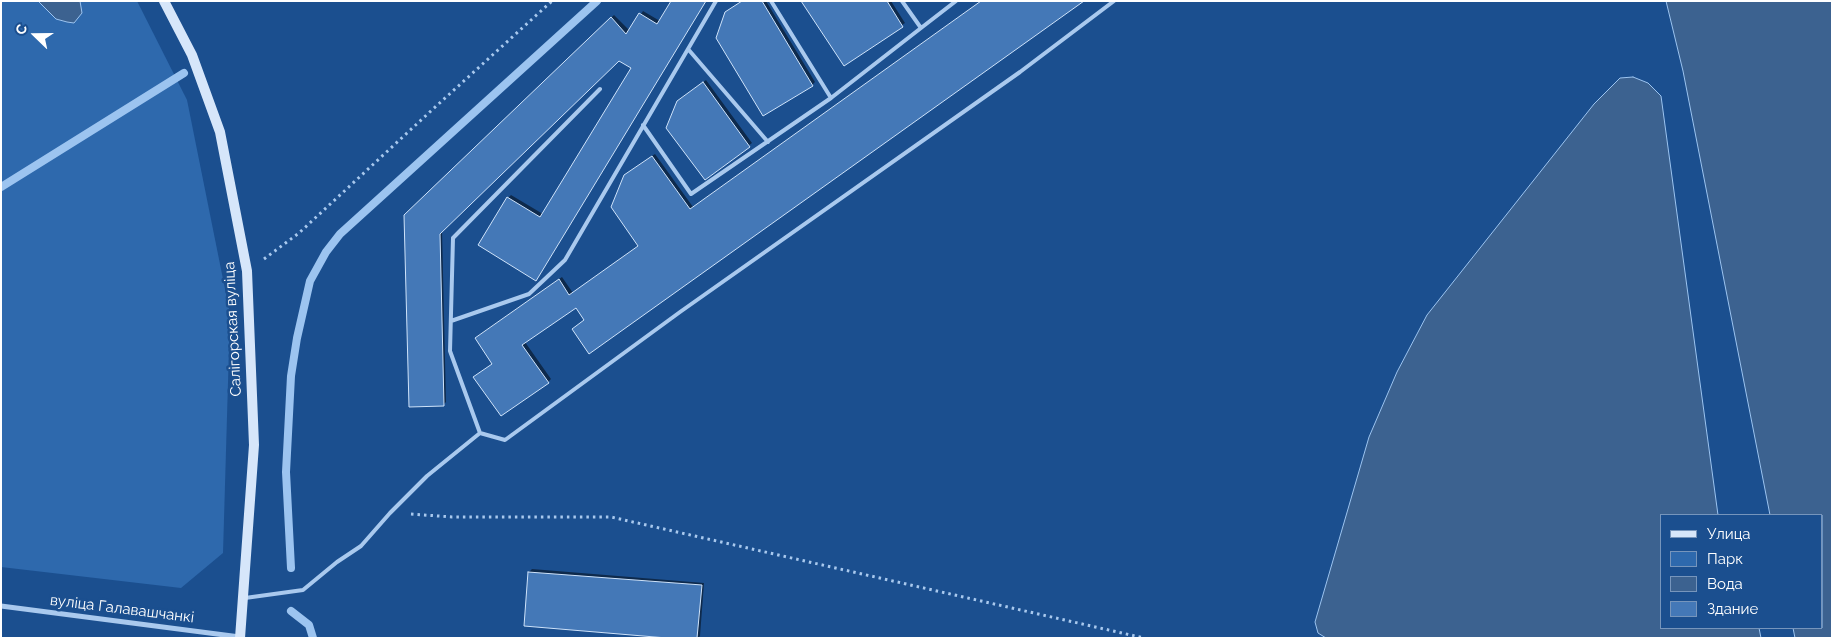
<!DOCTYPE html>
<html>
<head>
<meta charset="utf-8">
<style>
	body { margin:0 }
	#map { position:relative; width:1833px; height:639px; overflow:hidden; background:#1b4f8f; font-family:Raleway,sans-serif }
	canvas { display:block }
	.frame { position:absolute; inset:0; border:2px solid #fff; pointer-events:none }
	.legend { position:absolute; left:1660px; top:514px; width:162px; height:115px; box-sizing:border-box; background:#1b4f8f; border:1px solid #7695bc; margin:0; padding:6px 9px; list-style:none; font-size:15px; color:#fff }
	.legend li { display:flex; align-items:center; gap:10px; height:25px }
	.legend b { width:25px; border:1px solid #7695bc }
	.north { position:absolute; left:10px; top:10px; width:50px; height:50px; -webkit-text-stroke:4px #1b4f8f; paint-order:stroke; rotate:292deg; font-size:14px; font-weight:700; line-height:20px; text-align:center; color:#fff }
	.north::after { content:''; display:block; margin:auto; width:18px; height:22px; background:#fff; clip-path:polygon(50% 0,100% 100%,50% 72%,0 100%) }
</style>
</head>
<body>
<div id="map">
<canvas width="1833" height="639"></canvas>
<div class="frame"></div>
<ul class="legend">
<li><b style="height:6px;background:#d6e6fa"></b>Улица</li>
<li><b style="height:14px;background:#2e69ad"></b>Парк</li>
<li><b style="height:14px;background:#3c6290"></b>Вода</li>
<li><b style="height:14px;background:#4478b7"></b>Здание</li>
</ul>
<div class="north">С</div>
</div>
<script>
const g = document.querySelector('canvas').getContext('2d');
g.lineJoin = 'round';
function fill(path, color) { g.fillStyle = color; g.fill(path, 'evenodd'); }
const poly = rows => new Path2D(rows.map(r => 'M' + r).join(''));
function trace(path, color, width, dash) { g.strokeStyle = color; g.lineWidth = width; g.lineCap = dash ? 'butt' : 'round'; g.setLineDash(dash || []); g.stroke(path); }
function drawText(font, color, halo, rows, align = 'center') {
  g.font = font + ' Raleway,sans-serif'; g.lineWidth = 5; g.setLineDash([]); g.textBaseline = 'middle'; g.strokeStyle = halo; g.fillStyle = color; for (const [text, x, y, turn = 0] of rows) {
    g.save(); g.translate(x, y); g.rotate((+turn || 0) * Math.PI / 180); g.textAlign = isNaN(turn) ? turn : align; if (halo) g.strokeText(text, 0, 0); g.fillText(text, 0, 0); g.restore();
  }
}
const green = poly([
	[1,1,137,1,187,100,230,314,223,553,181,588,1,567]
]);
const water = poly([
	[38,1,80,1,82,13,74,23,67,22,56,19,38,1],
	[1666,1,1832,1,1832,638,1795,638,1793,628,1822,628,1822,515,1770,515,1683,71,1666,1],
	[1633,77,1648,83,1661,96,1718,515,1662,515,1662,628,1759,628,1761,638,1326,638,1318,633,1315,622,1369,437,1397,372,1427,315,1594,104,1620,78,1633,77]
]);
const shadow = poly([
	[673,1,706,1,539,276,508,198,511,195,543,214,632,67,619,60,442,230,446,402,443,405,406,216,614,15,630,31,643,11,660,21],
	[742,1,766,1,815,82,812,85],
	[802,1,891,1,905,23,844,64],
	[981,1,586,320,576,306,525,342,551,379,548,382,493,363,479,335,562,277,573,293,639,245,629,172,655,154,693,207],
	[706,80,752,143,705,179,681,98],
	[532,569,704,583,700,636,698,638,683,638,525,625,529,572]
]);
const stream = poly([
	[1,187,184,73],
	[291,568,286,472,291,376,297,338,310,281,326,252,340,234,597,1],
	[291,611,309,625,313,638]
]);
const building = poly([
	[671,1,706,1,536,281,478,245,507,197,540,217,631,68,619,61,440,234,444,406,409,407,404,215,611,17,626,34,639,13,657,24,671,1],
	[742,1,762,1,813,86,763,116,716,38,725,12,742,1],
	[801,1,887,1,903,27,844,66,801,1],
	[981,1,1084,1,589,354,572,329,584,320,576,308,522,345,549,383,501,416,473,377,492,364,475,338,559,279,569,295,638,246,611,207,624,175,652,156,690,209,981,1],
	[703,82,750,147,705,180,666,128,677,101,703,82],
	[528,572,702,585,697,638,667,638,524,626,528,572]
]);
const path = poly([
	[264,259,299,233,433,109,552,1],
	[411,514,452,517,611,517,1144,638]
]);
const lane = poly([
	[921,28,956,1],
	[688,49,768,142],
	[831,98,921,28,902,1],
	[643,125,691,194,831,98,771,1],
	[451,321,529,294,565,260,716,1],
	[480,433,505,440,680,312,1020,72,1114,1],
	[245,598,303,590,337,562,361,546,390,513,427,476,480,433,450,351,453,238,600,89]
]);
const street = poly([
	[1,606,240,637]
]);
const secondary = poly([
	[164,1,192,55,220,132,247,271,254,445,240,638]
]);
const streetNames = [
	["Салігорская вуліца",233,329,-93],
	["вуліца Галавашчанкі",122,609,7]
];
fill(green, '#2e69ad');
fill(water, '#3c6290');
trace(water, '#9cc4f0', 1);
fill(shadow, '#0007');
trace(stream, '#9cc4f0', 8);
fill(building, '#4478b7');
trace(building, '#cfe3fa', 1);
trace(path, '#a9c9ee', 3, [2.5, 4]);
trace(lane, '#a9c9ee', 4);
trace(street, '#a9c9ee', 5);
trace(secondary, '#d6e6fa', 10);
drawText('15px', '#fff', '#1b4f8f', streetNames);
</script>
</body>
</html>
